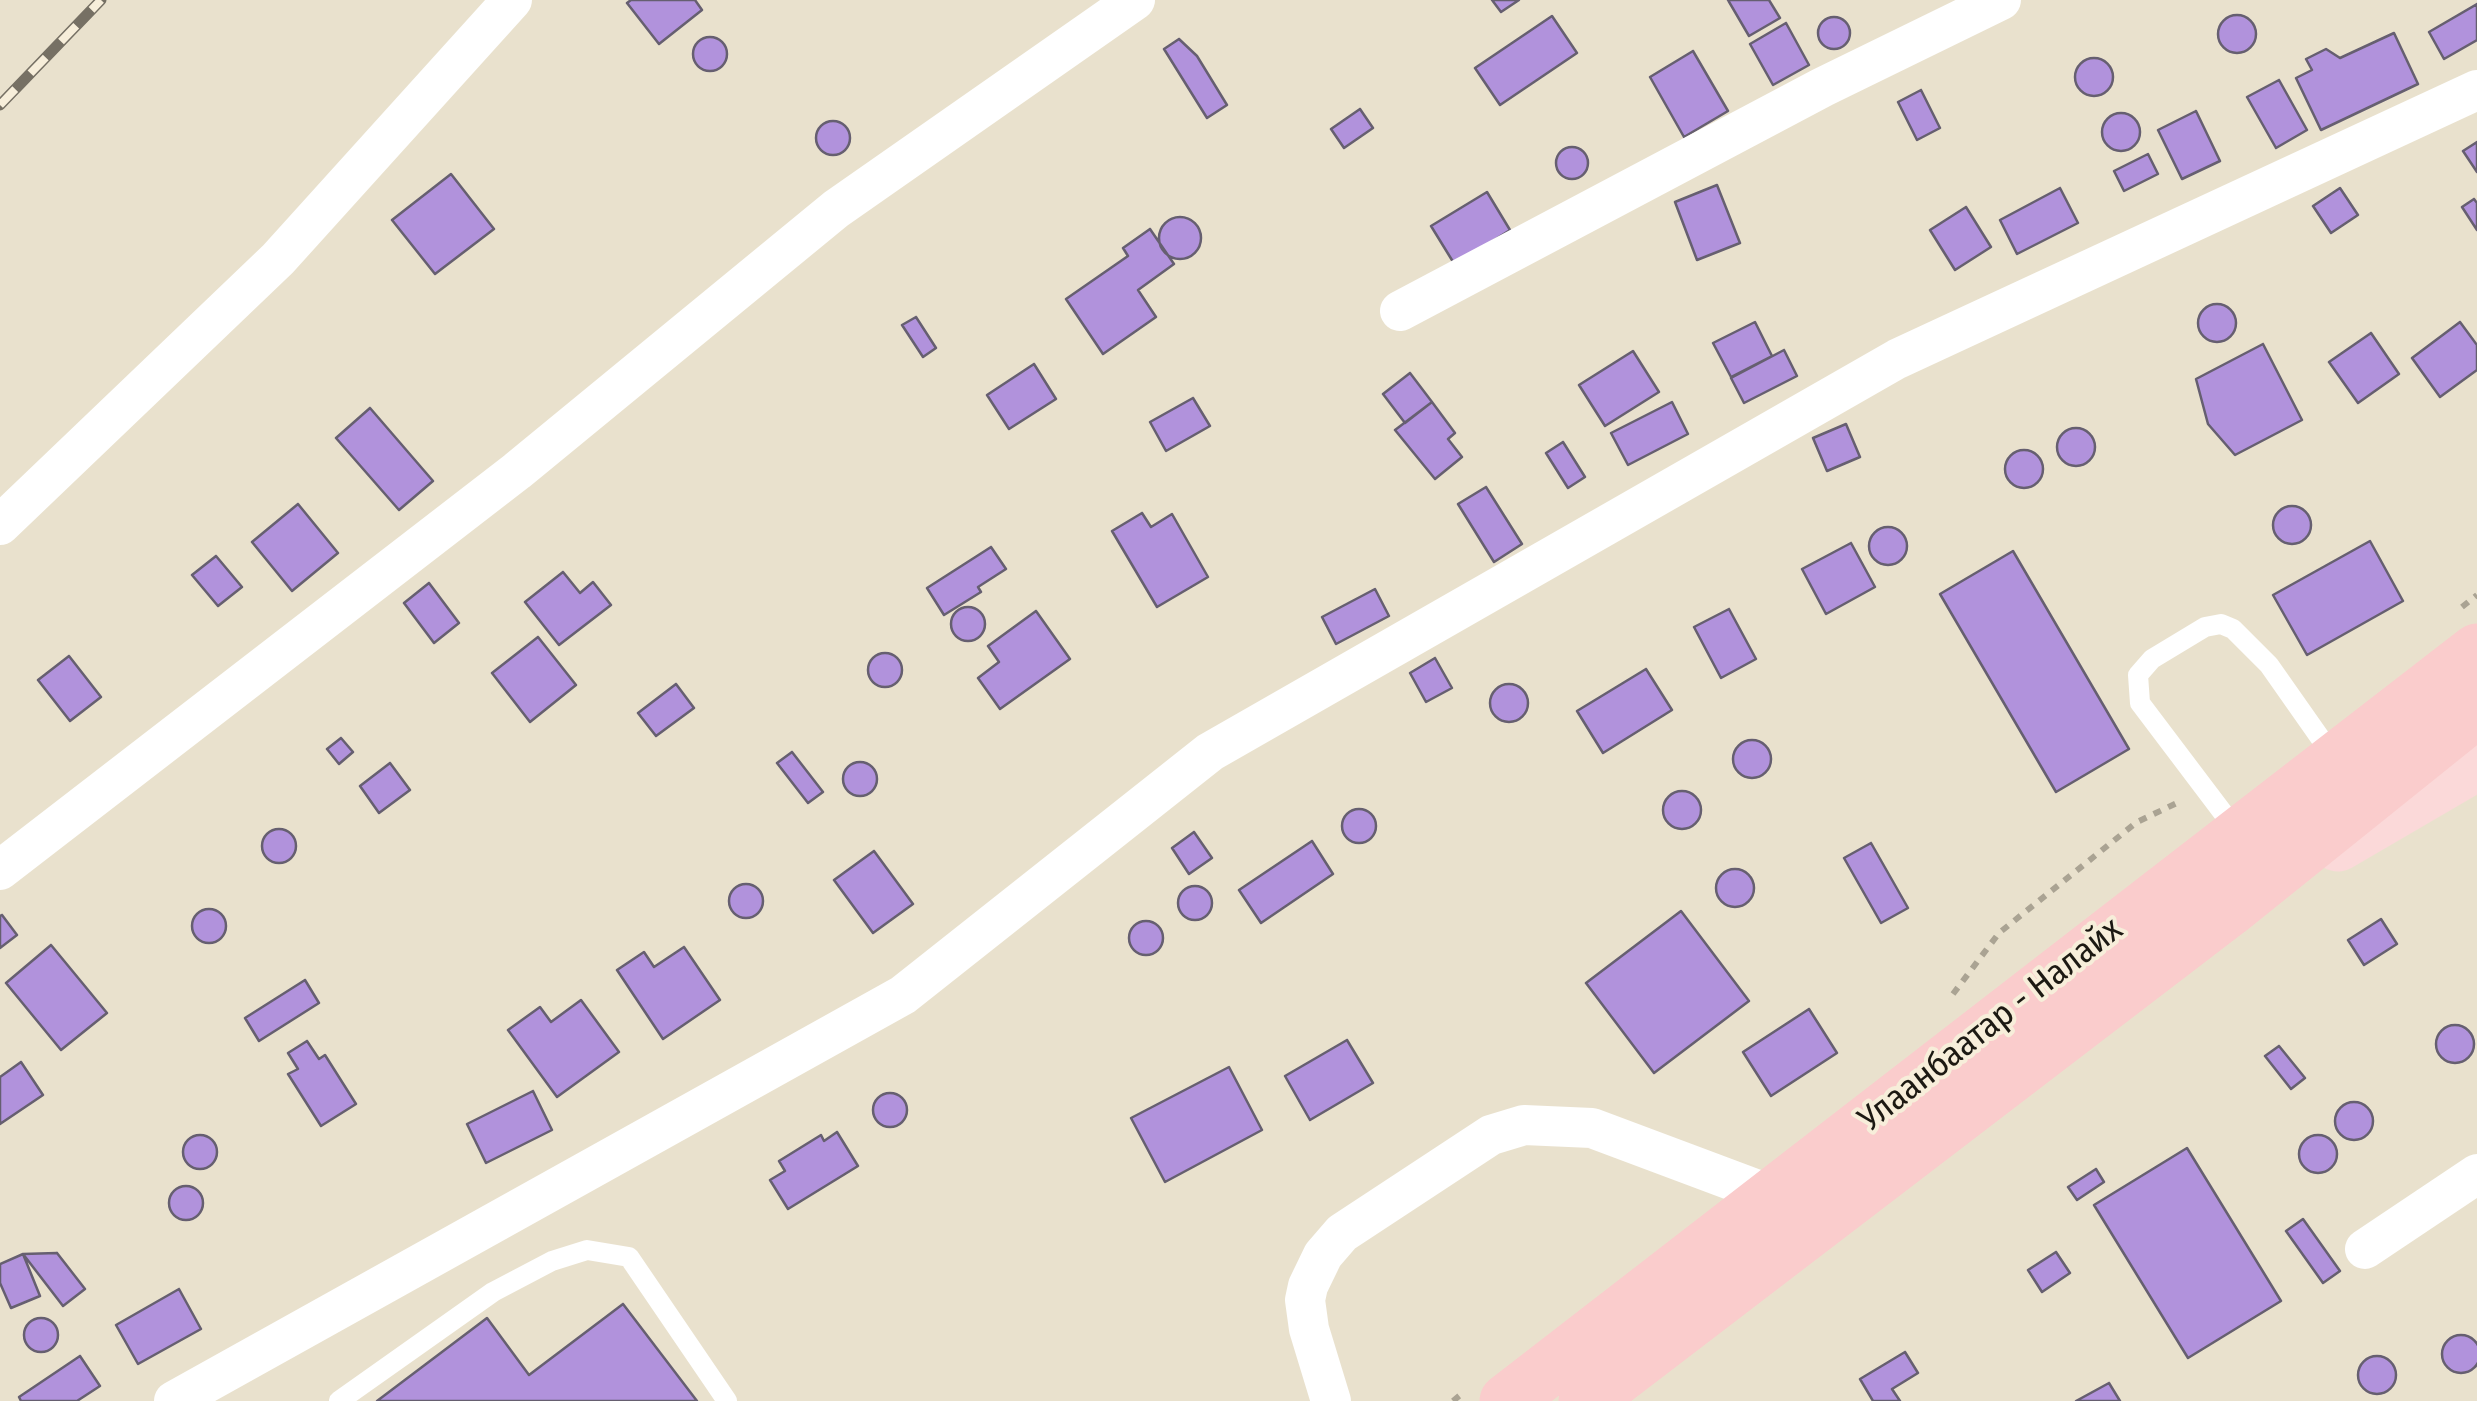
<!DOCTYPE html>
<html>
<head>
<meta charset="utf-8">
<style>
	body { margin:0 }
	canvas { display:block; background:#e9e1cd }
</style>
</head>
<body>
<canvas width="2477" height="1401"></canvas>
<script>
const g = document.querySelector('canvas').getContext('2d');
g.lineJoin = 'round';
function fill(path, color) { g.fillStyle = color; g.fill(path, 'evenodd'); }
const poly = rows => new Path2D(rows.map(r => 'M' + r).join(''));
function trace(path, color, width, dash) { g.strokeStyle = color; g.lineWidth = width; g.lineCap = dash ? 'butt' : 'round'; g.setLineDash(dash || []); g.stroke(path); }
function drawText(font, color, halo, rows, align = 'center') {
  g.font = font + ' "Fira Sans Condensed",sans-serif'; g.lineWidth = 8; g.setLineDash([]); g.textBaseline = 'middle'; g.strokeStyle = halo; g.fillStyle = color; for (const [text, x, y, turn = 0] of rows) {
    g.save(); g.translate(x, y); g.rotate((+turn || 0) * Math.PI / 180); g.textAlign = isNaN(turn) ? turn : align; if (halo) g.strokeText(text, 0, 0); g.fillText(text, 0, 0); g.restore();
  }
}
const building = poly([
	[631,0,695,0,702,10,659,44,627,3,631,0],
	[1492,0,1519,0,1501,12,1492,0],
	[1728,0,1769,0,1780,18,1749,36,1728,0],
	[2477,4,2477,40,2444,59,2429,32,2477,4],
	'2218 34a19 19 0 1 1 38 0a19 19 0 1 1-38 0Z',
	[1552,16,1577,53,1500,105,1475,68,1552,16],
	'1818 33a16 16 0 1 1 32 0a16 16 0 1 1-32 0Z',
	[1786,23,1809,65,1773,85,1750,44,1786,23],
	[2394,33,2418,84,2321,130,2296,78,2312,70,2306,59,2326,49,2340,58,2394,33],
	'693 54a17 17 0 1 1 34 0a17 17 0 1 1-34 0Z',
	[1179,39,1197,56,1227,105,1207,118,1164,49,1179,39],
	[1693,51,1728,111,1684,137,1650,77,1693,51],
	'2075 77a19 19 0 1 1 38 0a19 19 0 1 1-38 0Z',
	[2279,80,2307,130,2276,148,2247,97,2279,80],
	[1921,90,1940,128,1917,140,1898,102,1921,90],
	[1360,109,1373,128,1344,148,1331,129,1360,109],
	[2196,111,2220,161,2182,179,2158,130,2196,111],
	'2102 132a19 19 0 1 1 38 0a19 19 0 1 1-38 0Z',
	'816 138a17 17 0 1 1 34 0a17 17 0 1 1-34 0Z',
	[2477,142,2477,172,2463,151,2477,142],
	'1556 163a16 16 0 1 1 32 0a16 16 0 1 1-32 0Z',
	[2148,154,2158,174,2124,191,2114,171,2148,154],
	[451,174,494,229,435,274,392,220,451,174],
	[1717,185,1740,243,1697,260,1675,202,1717,185],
	[2060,188,2078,223,2017,254,2000,220,2060,188],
	[2340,188,2358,215,2331,233,2313,206,2340,188],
	[1487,192,1510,230,1455,265,1431,226,1487,192],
	[2474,199,2477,203,2477,230,2462,207,2474,199],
	[1966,207,1991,247,1955,270,1930,230,1966,207],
	'1159 238a21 21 0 1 1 42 0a21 21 0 1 1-42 0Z',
	[1150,229,1174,264,1138,290,1156,317,1103,354,1066,299,1128,256,1123,248,1150,229],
	'2198 323a19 19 0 1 1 38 0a19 19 0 1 1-38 0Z',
	[916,317,936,348,923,357,902,325,916,317],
	[1755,322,1772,356,1731,377,1713,343,1755,322],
	[2460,322,2477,345,2477,370,2440,397,2412,358,2460,322],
	[2371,333,2399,374,2358,403,2329,362,2371,333],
	[2263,344,2302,420,2235,455,2208,424,2196,379,2263,344],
	[1784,350,1797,376,1744,403,1731,378,1784,350],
	[1633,351,1659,392,1605,426,1579,385,1633,351],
	[1034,364,1056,399,1009,429,987,395,1034,364],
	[1410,373,1432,402,1405,423,1383,394,1410,373],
	[1193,398,1210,426,1166,451,1150,422,1193,398],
	[1432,402,1455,433,1448,439,1462,457,1435,479,1395,430,1432,402],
	[1672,402,1688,434,1628,465,1611,433,1672,402],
	[370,408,433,481,399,510,336,438,370,408],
	[1846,424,1860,457,1827,471,1813,438,1846,424],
	'2057 447a19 19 0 1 1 38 0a19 19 0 1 1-38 0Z',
	[1563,442,1585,477,1568,488,1546,453,1563,442],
	'2005 469a19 19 0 1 1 38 0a19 19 0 1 1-38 0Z',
	[1486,487,1522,544,1494,562,1458,504,1486,487],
	[298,504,338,553,292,591,252,542,298,504],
	'2273 525a19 19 0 1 1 38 0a19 19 0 1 1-38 0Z',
	[1142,513,1151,527,1172,514,1208,577,1157,607,1112,531,1142,513],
	'1869 546a19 19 0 1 1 38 0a19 19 0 1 1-38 0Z',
	[2370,541,2403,601,2307,655,2273,595,2370,541],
	[1851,543,1875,587,1826,614,1802,569,1851,543],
	[991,547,1006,569,978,587,981,592,944,615,927,588,991,547],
	[2013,551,2129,749,2056,792,1940,594,2013,551],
	[216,556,242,587,218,606,192,575,216,556],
	[563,572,580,593,593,582,611,605,559,645,525,602,563,572],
	[429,583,459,623,434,643,404,603,429,583],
	[1375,589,1389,616,1336,644,1322,617,1375,589],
	'951 624a17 17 0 1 1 34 0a17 17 0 1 1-34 0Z',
	[1729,609,1756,659,1721,678,1694,627,1729,609],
	[1036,611,1070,659,1000,709,978,678,999,662,988,646,1036,611],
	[538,637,576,685,530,722,492,673,538,637],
	'868 670a17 17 0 1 1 34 0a17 17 0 1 1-34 0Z',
	[69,656,101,697,70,721,38,680,69,656],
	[1435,658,1452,688,1426,702,1410,673,1435,658],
	[1646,669,1672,710,1603,753,1577,711,1646,669],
	'1490 703a19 19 0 1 1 38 0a19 19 0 1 1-38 0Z',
	[676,684,694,708,656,736,638,713,676,684],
	[341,738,353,752,339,764,327,749,341,738],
	'1733 759a19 19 0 1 1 38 0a19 19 0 1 1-38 0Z',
	[792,752,823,792,808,803,777,763,792,752],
	'843 779a17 17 0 1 1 34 0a17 17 0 1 1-34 0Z',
	[390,763,410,790,379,813,360,786,390,763],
	'1663 810a19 19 0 1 1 38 0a19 19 0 1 1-38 0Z',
	'1342 826a17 17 0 1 1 34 0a17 17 0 1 1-34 0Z',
	'262 846a17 17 0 1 1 34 0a17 17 0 1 1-34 0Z',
	[1194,832,1212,858,1189,874,1172,848,1194,832],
	[1312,841,1333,874,1261,923,1239,890,1312,841],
	[1871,843,1908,908,1881,923,1844,858,1871,843],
	[874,851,913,904,873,933,834,880,874,851],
	'1716 888a19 19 0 1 1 38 0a19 19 0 1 1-38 0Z',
	'729 901a17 17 0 1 1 34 0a17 17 0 1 1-34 0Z',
	'1178 903a17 17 0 1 1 34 0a17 17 0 1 1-34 0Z',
	'192 926a17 17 0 1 1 34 0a17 17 0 1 1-34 0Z',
	[1681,911,1749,1001,1654,1073,1586,983,1681,911],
	[2,915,17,935,0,948,0,916,2,915],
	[2381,919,2397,944,2364,965,2348,940,2381,919],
	'1129 938a17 17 0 1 1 34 0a17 17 0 1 1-34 0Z',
	[51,945,107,1013,61,1050,6,983,51,945],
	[684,947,720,1000,663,1039,617,970,644,952,654,967,684,947],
	[305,980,319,1003,259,1041,245,1018,305,980],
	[581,1000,619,1052,557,1097,508,1030,540,1007,551,1022,581,1000],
	[1809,1009,1837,1053,1771,1096,1743,1052,1809,1009],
	'2436 1044a19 19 0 1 1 38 0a19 19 0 1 1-38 0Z',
	[1347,1040,1373,1083,1310,1120,1285,1076,1347,1040],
	[307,1041,319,1059,325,1055,356,1104,321,1126,288,1074,298,1069,288,1053,307,1041],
	[2279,1046,2305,1078,2291,1089,2265,1056,2279,1046],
	[21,1062,43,1095,0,1124,0,1077,21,1062],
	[1229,1067,1262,1130,1165,1182,1131,1118,1229,1067],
	[533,1091,552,1130,486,1163,467,1124,533,1091],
	'873 1110a17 17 0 1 1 34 0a17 17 0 1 1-34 0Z',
	'2335 1121a19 19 0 1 1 38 0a19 19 0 1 1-38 0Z',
	[837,1132,858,1166,788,1209,770,1180,785,1171,779,1161,821,1135,824,1141,837,1132],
	'183 1152a17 17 0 1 1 34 0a17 17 0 1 1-34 0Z',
	'2299 1154a19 19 0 1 1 38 0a19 19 0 1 1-38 0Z',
	[2187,1148,2281,1301,2188,1358,2094,1205,2187,1148],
	[2096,1169,2104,1182,2077,1200,2068,1187,2096,1169],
	'169 1203a17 17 0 1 1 34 0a17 17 0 1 1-34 0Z',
	[2303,1219,2340,1271,2323,1283,2286,1231,2303,1219],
	[2056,1252,2070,1273,2042,1292,2028,1270,2056,1252],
	[57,1253,85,1289,63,1306,23,1254,57,1253],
	[23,1254,40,1296,11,1308,0,1283,0,1264,23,1254],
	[179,1289,201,1329,138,1364,116,1325,179,1289],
	[623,1304,697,1401,377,1401,487,1318,529,1375,623,1304],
	'24 1335a17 17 0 1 1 34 0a17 17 0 1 1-34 0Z',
	'2442 1354a19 19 0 1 1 38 0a19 19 0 1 1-38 0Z',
	[1905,1352,1918,1373,1892,1389,1900,1401,1873,1401,1860,1379,1905,1352],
	'2358 1375a19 19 0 1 1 38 0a19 19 0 1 1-38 0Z',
	[80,1356,100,1386,77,1401,21,1401,19,1397,80,1356],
	[2109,1383,2120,1401,2076,1401,2109,1383]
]);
const path = poly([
	[2462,607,2477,595],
	[1953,994,1999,933,2137,822,2181,801],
	[1453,1401,1464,1392]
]);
const service = poly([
	[2239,834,2140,703,2138,675,2152,659,2205,627,2221,624,2233,629,2269,665,2335,759],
	[339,1401,493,1292,552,1261,587,1250,629,1257,727,1401]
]);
const minor = poly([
	[1400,311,1823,87,2001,0],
	[0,525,278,259,512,0],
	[0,870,517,471,836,209,1135,0],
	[2365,1249,2477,1174],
	[174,1401,903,995,1210,752,1897,359,2477,90],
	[1331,1401,1309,1329,1305,1300,1308,1286,1323,1255,1342,1233,1491,1135,1524,1125,1592,1128,1771,1195]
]);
const primary = poly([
	[2338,844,2477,763]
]);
const trunk = poly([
	[1507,1401,2477,651],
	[1586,1401,2228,910,2477,710]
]);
const rail = poly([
	[0,105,101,0]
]);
const streetNames = [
	["Улаанбаатар - Налайх",1991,1025,-38]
];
fill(building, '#b192dc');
trace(building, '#665f70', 2.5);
trace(path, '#aaa393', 6, [8, 8]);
trace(service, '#fff', 20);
trace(minor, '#fff', 40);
trace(primary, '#fbd9d9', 55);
trace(trunk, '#facccc', 55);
trace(rail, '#767064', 11);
trace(rail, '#f7eeda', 8, [22]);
drawText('35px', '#1c1912', '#f7eeda', streetNames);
</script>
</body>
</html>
